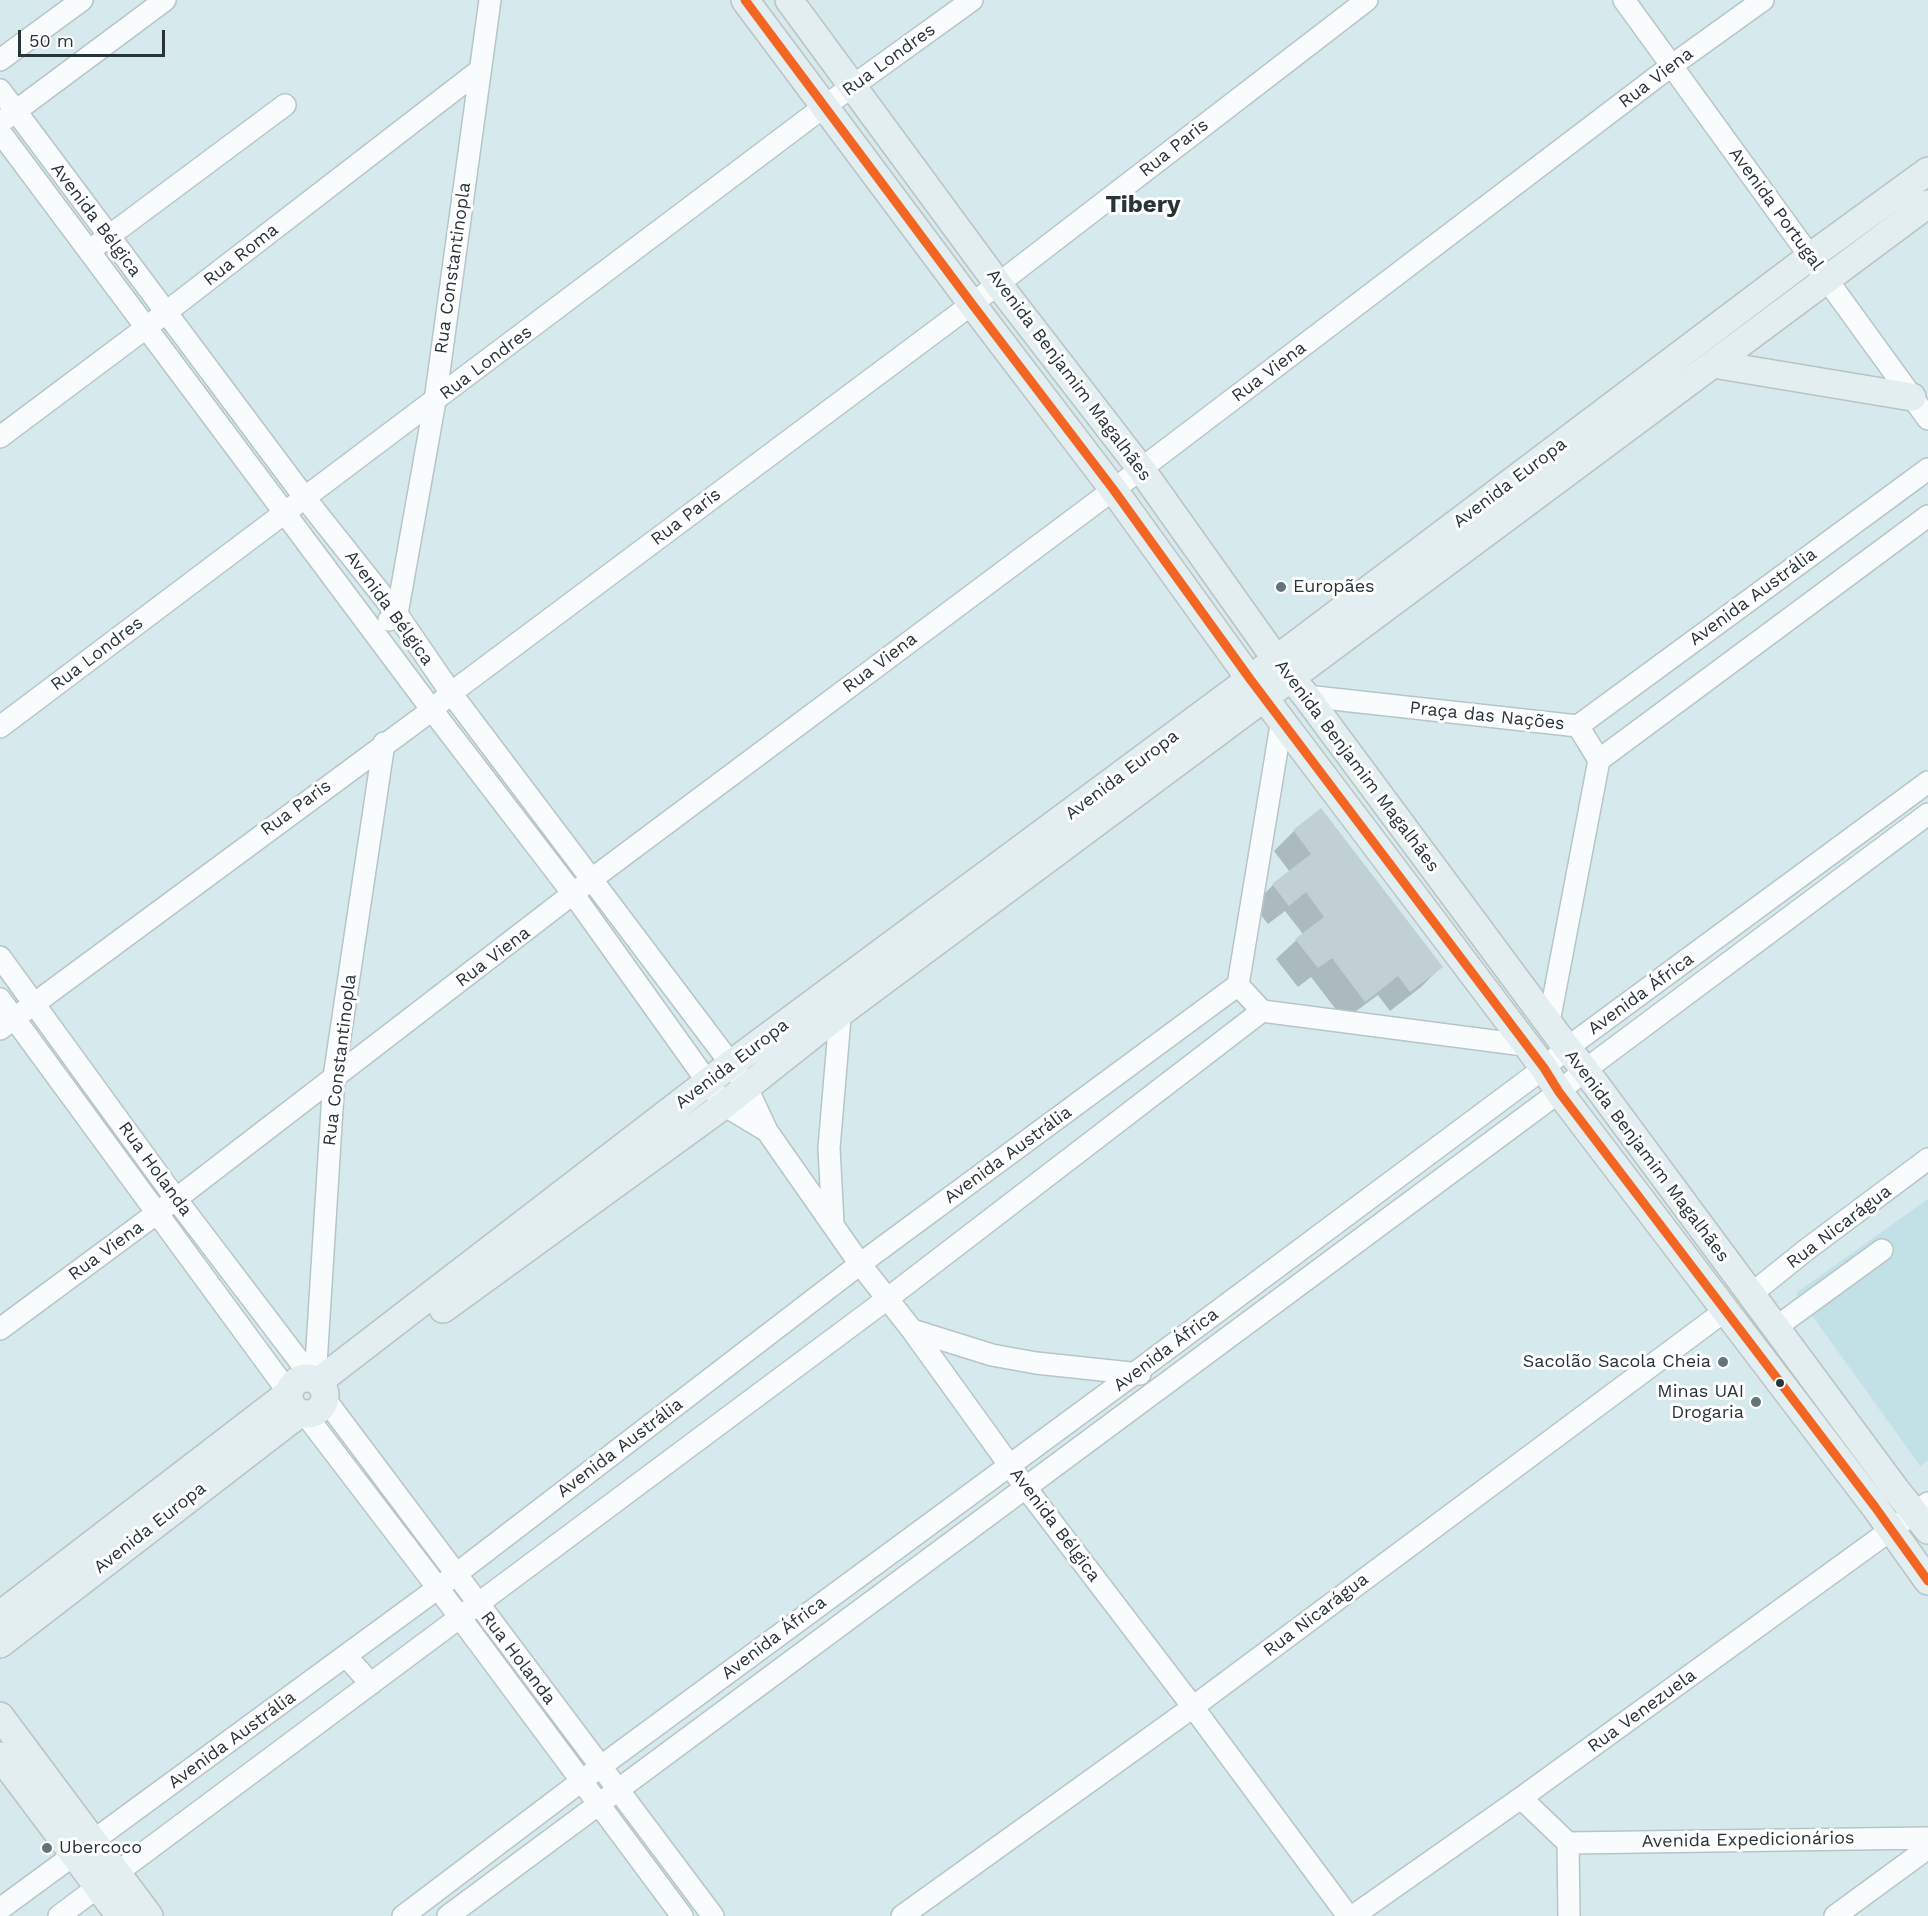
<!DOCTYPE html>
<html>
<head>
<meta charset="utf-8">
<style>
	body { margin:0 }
	#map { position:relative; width:1928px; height:1916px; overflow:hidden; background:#d6e9ec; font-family:"Work Sans",sans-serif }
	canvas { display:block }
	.scale { position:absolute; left:18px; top:30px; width:147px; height:27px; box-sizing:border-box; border:3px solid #283537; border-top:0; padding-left:8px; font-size:18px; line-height:21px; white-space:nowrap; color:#283537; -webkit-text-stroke:4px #fff; paint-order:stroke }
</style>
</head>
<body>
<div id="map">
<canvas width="1928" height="1916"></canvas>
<div class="scale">50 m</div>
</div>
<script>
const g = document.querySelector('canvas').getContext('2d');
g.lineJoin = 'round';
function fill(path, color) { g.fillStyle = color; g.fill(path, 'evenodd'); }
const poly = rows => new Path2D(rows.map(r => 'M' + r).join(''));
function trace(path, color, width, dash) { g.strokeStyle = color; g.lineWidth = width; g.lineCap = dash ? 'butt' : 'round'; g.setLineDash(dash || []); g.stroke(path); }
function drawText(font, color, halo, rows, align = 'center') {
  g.font = font + ' "Work Sans",sans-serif'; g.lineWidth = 6; g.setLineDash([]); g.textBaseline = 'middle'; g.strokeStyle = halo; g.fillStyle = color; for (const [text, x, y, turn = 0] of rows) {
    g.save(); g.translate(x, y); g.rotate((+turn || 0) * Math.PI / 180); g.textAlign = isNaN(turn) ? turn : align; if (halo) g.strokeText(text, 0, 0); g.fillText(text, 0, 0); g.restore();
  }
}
const built = poly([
	[1928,1199,1928,1461,1920,1466,1796,1293]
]);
const shadow = poly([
	[1294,831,1441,967,1421,987,1390,1011,1378,995,1344,1020,1311,977,1298,987,1276,959,1303,934,1285,911,1268,924,1253,905,1273,885,1290,872,1274,851]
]);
const building = poly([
	[1321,808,1443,967,1410,992,1398,976,1365,1002,1332,958,1318,968,1295,939,1324,917,1306,892,1289,906,1272,884,1311,854,1293,830]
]);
const minor = poly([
	[1624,0,1928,419],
	[0,60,82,0],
	[0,90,305,498,397,614,451,693,731,1064,746,1086,767,1131,860,1264,912,1330,1026,1488,1193,1707,1348,1916],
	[5,119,165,0],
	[0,132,432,710,574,895,724,1105,767,1131],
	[97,245,285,105],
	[0,437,147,327,480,70],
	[389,620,397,614,435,401,490,0],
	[1306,696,1578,726,1599,760,1549,1022],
	[1282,719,1238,985,1262,1011,1524,1045],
	[1578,726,1928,469],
	[0,727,825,106,972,0],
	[1599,760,1928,516],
	[0,957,176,1199,313,1379],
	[0,999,289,1393],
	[0,1029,432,710,451,693,972,304,1367,0],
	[833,1224,829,1148,841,1006],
	[1750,1295,1806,1250,1928,1159],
	[1775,1328,1882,1250],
	[0,1329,176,1199,592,879,1141,469,1671,66,1763,0],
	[912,1330,992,1355,1036,1363,1140,1374],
	[315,1380,334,1077,384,743],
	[325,1399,713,1916],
	[305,1414,438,1588,682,1916],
	[346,1656,371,1684],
	[1521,1798,1568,1843,1569,1916],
	[1568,1843,1928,1838],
	[0,1909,438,1588,860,1264,1238,985],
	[59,1916,887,1299,1262,1011],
	[403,1916,600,1767,1135,1373,1544,1068,1567,1048,1928,782],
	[448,1916,1559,1092,1585,1070,1928,814],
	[902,1916,1193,1707,1726,1310],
	[1353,1916,1521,1798,1928,1503],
	[1835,1916,1928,1848]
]);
const major = poly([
	[745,0,972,304,1113,489,1250,679,1544,1068,1559,1092,1875,1507,1928,1581],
	[789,0,998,284,1141,469,1276,659,1306,696,1567,1048,1585,1070,1896,1490,1928,1530],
	[1713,364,1912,397],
	[443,1309,724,1105,839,1014,1928,204],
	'289 1396a18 18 0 1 1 36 0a18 18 0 1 1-36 0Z',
	[318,1382,731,1064,1250,679,1811,256,1928,171],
	[0,1615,289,1393],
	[0,1644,300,1413],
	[0,1716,149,1916],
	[0,1756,120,1916]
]);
const bus1 = poly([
	[745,0,972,304,1113,489,1250,679,1544,1068,1559,1092,1875,1507,1928,1581]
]);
const markers = [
	[1281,587,6,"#657476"],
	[1723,1362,6,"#657476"],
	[1780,1383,5,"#283537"],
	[1756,1402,6,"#657476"],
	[47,1848,6,"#657476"]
];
const streetNames = [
	["Rua Londres",889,60,-36],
	["Rua Viena",1656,78,-37],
	["Rua Paris",1174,148,-38],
	["Avenida Portugal",1776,209,54],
	["Avenida Bélgica",96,220,53],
	["Rua Roma",241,255,-38],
	["Rua Constantinopla",453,268,-82],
	["Rua Londres",486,363,-37],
	["Rua Viena",1269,372,-37],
	["Avenida Benjamim Magalhães",1069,375,53],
	["Avenida Europa",1510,483,-37],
	["Rua Paris",686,517,-37],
	["Avenida Austrália",1753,597,-36],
	["Avenida Bélgica",389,608,54],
	["Rua Londres",97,654,-37],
	["Rua Viena",880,663,-37],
	["Praça das Nações",1487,716,6],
	["Avenida Benjamim Magalhães",1357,766,53],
	["Avenida Europa",1122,775,-37],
	["Rua Paris",296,808,-36],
	["Rua Viena",493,957,-37],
	["Avenida África",1641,994,-36],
	["Rua Constantinopla",340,1060,-83],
	["Avenida Europa",732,1064,-37],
	["Avenida Austrália",1008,1155,-36],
	["Avenida Benjamim Magalhães",1647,1156,53],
	["Rua Holanda",155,1169,54],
	["Rua Nicarágua",1839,1227,-37],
	["Rua Viena",106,1251,-36],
	["Avenida África",1166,1350,-37],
	["Avenida Austrália",620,1448,-37],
	["Avenida Bélgica",1055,1525,53],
	["Avenida Europa",150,1528,-38],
	["Rua Nicarágua",1316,1615,-37],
	["Avenida África",774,1638,-37],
	["Rua Holanda",518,1658,53],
	["Rua Venezuela",1642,1711,-36],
	["Avenida Austrália",232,1740,-36],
	["Avenida Expedicionários",1748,1840,-1]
];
const poiNames = [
	["Europães",1293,587],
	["Sacolão Sacola Cheia",1711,1362,"right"],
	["Minas UAI",1744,1392,"right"],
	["Drogaria",1744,1413,"right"],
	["Ubercoco",59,1848]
];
const districtNames = [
	["Tibery",1143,205]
];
fill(built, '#c2e1e6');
fill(shadow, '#0003');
fill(building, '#c1d0d3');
trace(minor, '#b7c5c8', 24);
trace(major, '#bac3c4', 30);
trace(minor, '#f9fcfc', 21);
trace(major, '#e2eeef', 27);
trace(bus1, '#f26522', 9);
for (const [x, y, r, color] of markers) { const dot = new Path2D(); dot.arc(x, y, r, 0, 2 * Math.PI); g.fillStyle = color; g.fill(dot); trace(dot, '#fff', 2); }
drawText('18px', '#283537', '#fff', streetNames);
drawText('18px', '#283537', '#fff', poiNames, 'left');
drawText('bold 24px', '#283537', '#fff', districtNames);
</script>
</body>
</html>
